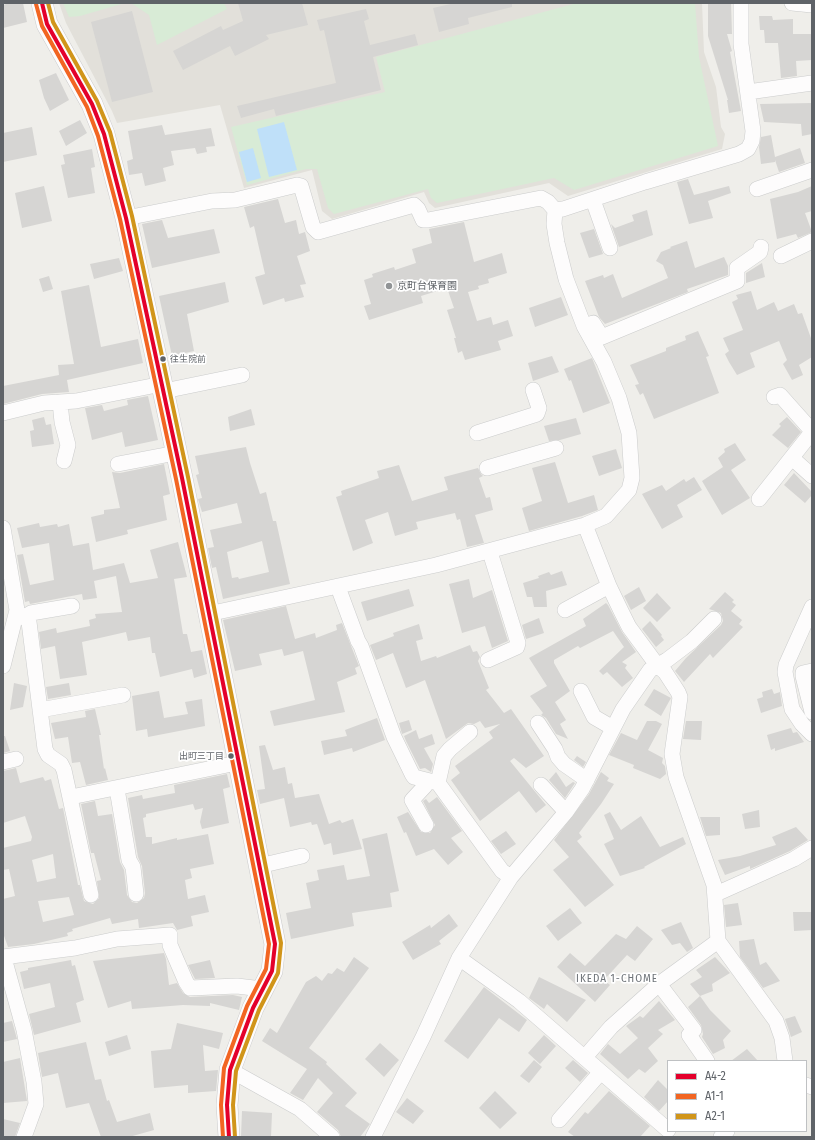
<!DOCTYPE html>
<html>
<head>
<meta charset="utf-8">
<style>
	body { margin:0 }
	#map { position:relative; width:815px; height:1140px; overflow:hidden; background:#efeeea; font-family:"Fira Sans Condensed",sans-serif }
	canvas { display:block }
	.frame { position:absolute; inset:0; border:4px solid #5f6368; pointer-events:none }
	.legend { position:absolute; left:667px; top:1060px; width:140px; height:72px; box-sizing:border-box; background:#fff; border:1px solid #bfc1c3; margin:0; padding:5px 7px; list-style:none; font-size:12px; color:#5f6368 }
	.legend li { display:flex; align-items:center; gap:8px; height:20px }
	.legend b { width:20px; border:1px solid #bfc1c3 }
</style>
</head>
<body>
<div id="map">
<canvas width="815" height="1140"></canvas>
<div class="frame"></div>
<ul class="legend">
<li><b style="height:5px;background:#e4002b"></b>A4-2</li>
<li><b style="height:5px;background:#f26522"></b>A1-1</li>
<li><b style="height:5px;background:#d1951a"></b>A2-1</li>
</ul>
</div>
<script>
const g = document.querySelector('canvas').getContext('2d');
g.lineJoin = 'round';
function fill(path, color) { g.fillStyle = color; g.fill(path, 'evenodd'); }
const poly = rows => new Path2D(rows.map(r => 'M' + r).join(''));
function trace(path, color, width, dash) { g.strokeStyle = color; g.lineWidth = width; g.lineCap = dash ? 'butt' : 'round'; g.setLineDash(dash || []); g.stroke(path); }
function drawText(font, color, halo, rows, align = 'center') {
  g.font = font + ' "Fira Sans Condensed","Noto Sans JP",sans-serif'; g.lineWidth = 3.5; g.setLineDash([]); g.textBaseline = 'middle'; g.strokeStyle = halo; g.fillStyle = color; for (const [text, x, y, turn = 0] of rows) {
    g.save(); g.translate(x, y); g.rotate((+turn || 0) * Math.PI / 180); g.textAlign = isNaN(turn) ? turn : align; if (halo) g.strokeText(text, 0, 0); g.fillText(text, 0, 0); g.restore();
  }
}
const education = poly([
	[59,3,702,3,704,52,716,87,721,127,725,134,722,149,568,196,549,183,435,208,429,203,424,192,332,219,322,211,312,170,244,188,220,105,117,123,112,111,66,23]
]);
const green = poly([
	[63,3,125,3,80,16,69,17],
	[131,3,224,3,227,9,157,45,149,15],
	[577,3,695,3,699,57,718,146,574,190,554,178,437,203,431,198,428,189,334,214,328,208,317,169,306,169,247,185,231,127,385,92,376,57]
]);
const water = poly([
	[284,122,297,170,269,177,257,129],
	[253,148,261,178,247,182,239,152]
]);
const building = poly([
	[9,3,23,3,27,22,3,28,3,5],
	[238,3,302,3,308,25,266,35,269,39,235,56,230,46,183,70,173,51,221,26,223,30,243,21],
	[455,3,512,3,512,7,468,18,469,24,439,32,433,8],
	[708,3,731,3,732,34,727,34,732,51,730,52,741,111,729,113,727,100,728,100,708,36],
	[366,9,369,19,364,21,370,45,415,34,418,45,373,57,381,90,276,116,274,109,241,118,237,106,336,83,324,30,320,31,317,20],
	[132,11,153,92,112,102,91,22],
	[759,16,772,16,773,20,793,19,793,34,812,34,812,60,796,61,797,76,781,78,778,43,765,43,764,30,760,30],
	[56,73,69,100,50,111,44,98,39,80],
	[812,103,812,134,802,136,801,124,764,122,760,104],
	[80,120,87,133,66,146,59,131],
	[162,125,165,135,211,128,215,146,206,147,207,152,197,154,195,148,171,151,174,165,163,168,166,181,145,186,142,173,129,175,127,161,133,159,128,131],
	[32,127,37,155,3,162,3,133],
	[771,135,775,157,800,148,805,163,779,172,775,160,775,162,761,164,759,147,761,137],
	[92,149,95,167,91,168,95,193,68,198,61,165,65,164,63,155],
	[688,179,694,195,729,186,731,193,708,201,713,218,689,224,677,182],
	[44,186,52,221,22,228,15,193],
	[812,186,812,211,805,213,812,232,798,238,796,234,777,239,770,199,798,192],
	[278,199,285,223,296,220,299,234,305,232,310,251,297,256,306,284,300,285,304,297,285,302,284,298,263,305,255,277,265,274,254,226,250,228,244,207],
	[647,210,653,235,619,247,611,224,615,228,634,221,632,215],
	[162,220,168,238,214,229,220,253,152,268,142,224],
	[464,222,474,262,502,253,507,273,488,279,489,283,478,286,479,289,468,292,477,321,491,317,493,325,508,320,513,336,498,341,501,350,465,360,462,351,458,353,454,338,456,338,447,310,454,308,447,288,421,296,423,303,369,320,364,306,371,304,364,280,373,277,372,274,394,267,395,270,416,263,412,249,432,243,429,229],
	[594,229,603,254,589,258,580,233],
	[687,241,695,268,724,257,728,266,728,275,687,289,688,292,605,324,599,317,585,281,603,275,604,278,613,274,622,298,668,278,663,265,656,261,661,252,671,248,670,247],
	[119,258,123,271,94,279,90,264],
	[762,263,765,277,746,283,746,273],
	[49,276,53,289,43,292,39,279],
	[225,282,229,302,187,314,194,351,172,356,159,296],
	[89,285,101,347,138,339,143,363,67,380,69,392,42,394,3,404,3,386,59,375,58,365,74,364,61,291],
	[751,291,757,310,774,302,778,311,794,304,798,314,802,313,812,341,812,357,799,365,803,375,792,380,783,364,787,360,779,341,750,353,755,367,737,375,729,362,725,354,729,351,723,338,743,330,732,302,738,299,736,295],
	[561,297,568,315,535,327,529,308],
	[698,331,709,356,706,357,719,393,654,419,643,393,640,395,635,385,639,384,630,365,666,351,666,348,686,340,685,336],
	[552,356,559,372,533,381,528,363],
	[592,358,610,403,583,413,571,380,569,381,564,369],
	[148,396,158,440,125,447,122,432,92,440,85,408,102,405,104,411,128,405,127,400],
	[251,409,255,425,230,431,228,417],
	[44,417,46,425,51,424,54,444,32,447,30,431,34,430,32,420],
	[787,417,801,432,788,448,772,435,781,426,779,424],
	[576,418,581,434,560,440,549,441,544,426],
	[735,443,746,460,731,470,750,498,722,515,702,481,723,467,718,458,725,452,724,449],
	[246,447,250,463,260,494,266,492,273,521,276,521,290,584,223,599,216,567,212,568,208,548,214,547,210,530,242,523,237,503,202,512,198,499,202,498,196,475,199,474,195,456],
	[262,541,269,572,239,579,238,577,232,578,227,552],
	[616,449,622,468,599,476,592,456],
	[555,462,568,503,594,495,598,510,582,516,529,531,522,508,542,501,532,468],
	[164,464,170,494,163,496,167,520,127,530,128,534,96,542,91,517,104,514,104,510,120,508,112,472,120,473],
	[399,465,412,501,448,490,444,477,478,468,481,474,483,476,479,478,486,498,490,497,493,510,475,515,484,543,467,547,460,519,457,520,455,513,416,522,418,529,395,536,388,512,365,520,373,543,353,551,336,497,342,495,341,491,379,478,377,471],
	[794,473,812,492,812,495,805,503,784,485],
	[694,477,702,490,677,505,683,517,662,529,642,494,662,485,666,491,684,479,686,482],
	[39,523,40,527,57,524,58,527,69,524,73,546,89,543,93,570,124,563,130,583,158,578,150,550,178,542,187,577,174,579,183,634,187,634,191,652,202,650,207,674,194,678,192,669,160,677,155,653,152,653,150,637,128,641,126,632,82,642,87,675,60,679,55,646,41,649,39,632,56,628,57,633,90,626,89,620,96,618,95,614,122,612,116,576,94,581,97,598,83,600,82,594,30,604,29,601,25,602,17,555,23,554,30,585,54,580,49,543,22,548,17,528],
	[562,571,567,585,546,591,547,607,534,607,532,597,527,597,523,583,539,578,538,576,549,572,551,575],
	[469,579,473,598,492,590,508,641,492,648,485,626,462,633,449,584],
	[639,587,646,601,631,610,624,596],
	[409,589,414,606,367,621,361,602],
	[725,592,734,600,732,602,736,605,731,611,742,620,739,624,743,627,713,658,710,654,684,682,675,671,686,658,721,625,723,621,721,613,709,609],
	[657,593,671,608,657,622,643,608],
	[606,603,608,605,622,632,636,652,622,662,627,665,625,668,633,678,622,687,607,672,603,675,599,671,624,647,613,631,580,648,578,646,554,660,554,663,570,691,555,702,566,720,560,724,568,739,556,734,546,718,541,715,543,713,530,696,547,686,529,658,586,626,583,619],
	[286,606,295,639,315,633,316,638,337,630,336,625,342,623,359,666,355,668,357,674,337,682,345,712,274,726,270,711,315,700,303,651,284,656,282,649,259,654,262,665,235,671,223,620],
	[539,618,544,633,526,639,522,625],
	[650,621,662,635,661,636,664,640,656,647,642,629],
	[419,624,423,639,416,641,421,661,436,656,437,658,470,645,473,652,477,651,480,657,478,661,489,688,486,690,504,713,511,709,544,756,526,768,514,758,510,761,546,805,536,813,519,791,480,821,451,780,460,773,455,766,493,738,489,732,500,724,485,728,480,721,474,724,468,723,446,739,425,680,406,688,393,653,376,660,370,645,394,636,393,633],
	[14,683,27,686,23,707,10,710],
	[69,683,71,695,48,699,46,687],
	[654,689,671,698,661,716,644,705],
	[772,689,774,694,780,692,782,706,761,713,757,699,763,697,762,692],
	[159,691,164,718,188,714,185,702,202,699,205,726,148,737,147,729,136,731,132,696],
	[95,709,101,735,99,735,104,769,105,768,108,780,86,785,80,762,72,763,68,737,55,739,51,723,86,717,85,711],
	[377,718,385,740,353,752,352,748,324,755,321,741,347,736,345,730],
	[409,720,412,730,402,734,399,723],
	[647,721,656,721,662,724,648,750,663,758,662,763,665,766,666,774,660,779,633,768,634,765,609,755,621,733,637,740],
	[686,721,702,721,701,740,683,739],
	[791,728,793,733,797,732,804,742,775,751,775,748,771,750,767,735],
	[416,730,419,739,432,734,435,744,424,748,433,764,431,772,425,768,420,769,406,741,404,736],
	[3,736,5,736,10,751,3,753],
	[265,745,273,770,285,767,288,784,292,783,295,798,319,794,329,824,340,820,342,823,353,819,362,849,333,855,331,843,324,845,317,824,312,825,311,822,290,827,284,798,260,804,257,790,265,789,259,746],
	[577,756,586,762,583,767,574,760],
	[16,768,20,783,43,777,45,781,51,779,59,809,63,808,78,885,80,885,84,901,93,904,99,898,97,881,101,880,94,853,91,853,81,804,95,801,98,816,112,814,120,862,124,870,127,895,132,902,137,903,144,898,145,893,142,866,138,857,128,798,142,795,143,799,175,793,174,785,227,774,230,787,223,789,229,823,202,829,200,822,203,808,195,810,193,804,146,814,146,817,143,818,146,837,152,837,152,844,177,838,177,840,208,834,214,864,190,869,192,878,185,880,188,899,205,895,209,912,191,916,193,926,177,930,173,923,139,928,138,919,112,924,110,918,72,929,73,931,67,933,68,936,34,944,8,947,3,933,3,899,15,896,9,869,3,870,3,848,31,841,32,837,25,816,3,823,3,771],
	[53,854,56,878,37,882,32,860],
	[69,897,74,915,43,922,38,901],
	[556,772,566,787,573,782,575,783,565,798,549,780],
	[601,772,609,778,607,781,614,784,601,804,579,833,582,837,577,841,614,885,585,907,553,870,569,857,554,840,589,794],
	[437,797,462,831,451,838,463,852,448,865,434,849,416,856,406,832,404,833,397,817,408,812,421,832,430,833,435,825,423,801,426,799,429,803],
	[759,810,760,827,745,829,742,814],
	[610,812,621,830,641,816,660,847,683,837,686,844,644,867,645,868,620,876,604,844,614,839,604,815],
	[700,817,720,817,720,835,706,836],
	[796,827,808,840,790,851,750,869,750,866,725,875,718,860,740,856,776,845,772,837],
	[506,831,516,844,501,854,491,841],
	[387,833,399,891,390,893,392,907,352,913,354,926,291,939,286,913,311,908,306,883,319,880,317,870,344,865,347,880,370,876,362,839],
	[738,903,742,925,726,927,724,905],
	[570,908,582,923,558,941,546,926],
	[793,912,812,912,812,930,794,931],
	[449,914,458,926,439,941,441,944,413,960,402,942,430,925,431,928],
	[681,922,693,948,687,952,680,943,672,945,661,930],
	[637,926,653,939,635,961,627,955,604,980,610,985,595,1002,557,967,570,953,585,966,616,934,626,939],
	[754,939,760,965,766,962,780,981,763,988,740,957,739,941],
	[164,953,166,959,169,985,177,983,183,993,190,997,233,995,242,997,239,1010,210,1003,210,1006,183,1005,132,1009,131,1001,108,1008,93,961],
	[354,957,369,968,309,1048,327,1062,326,1064,357,1093,345,1106,370,1124,360,1137,341,1137,338,1130,317,1112,333,1093,318,1078,303,1100,290,1093,307,1069,262,1041,270,1028,277,1033,306,982,316,976,322,981,328,973,332,974,337,968,344,972],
	[715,957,730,973,712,984,713,991,700,996,690,984,702,977,696,970],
	[71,960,72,966,75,965,84,1000,76,1003,81,1022,34,1035,29,1014,55,1007,50,983,24,989,20,972,28,970,28,968],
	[210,960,215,978,195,979,188,965],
	[539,977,586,1000,567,1022,547,1004,544,1009,529,998],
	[484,987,527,1020,519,1032,499,1018,468,1059,444,1041],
	[700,996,710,1010,731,1031,723,1040,725,1048,713,1054,702,1037,703,1034,701,1025,688,1007],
	[659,1001,675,1020,658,1030,663,1034,648,1048,658,1061,645,1073,639,1069,628,1079,600,1054,608,1044,620,1054,638,1038,626,1026,640,1016,643,1018],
	[795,1016,802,1032,791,1037,785,1019],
	[12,1021,17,1039,3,1042,3,1023],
	[177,1023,223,1033,219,1049,203,1045,205,1071,218,1070,216,1091,188,1093,188,1085,154,1088,151,1051,171,1049],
	[127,1035,131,1049,109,1056,105,1042],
	[544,1035,556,1046,540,1064,528,1053],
	[86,1042,95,1080,101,1079,107,1101,109,1100,117,1122,150,1113,154,1130,129,1137,101,1137,89,1103,66,1108,58,1073,42,1077,38,1053],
	[380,1043,399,1060,384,1077,365,1059],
	[747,1049,758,1061,731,1061],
	[20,1058,27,1101,3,1103,3,1062],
	[534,1060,542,1067,529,1083,520,1076],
	[573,1060,588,1073,580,1082,565,1068],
	[658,1080,668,1090,668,1101,659,1111,644,1097],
	[495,1091,517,1113,500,1129,479,1108],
	[609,1091,650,1126,640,1137,575,1137,568,1132,585,1112,588,1114],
	[407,1098,424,1111,413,1124,396,1112],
	[242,1111,272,1113,271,1137,241,1137],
	[3,1119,20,1123,15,1137,3,1137]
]);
const minor = poly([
	[792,3,812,5],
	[748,92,812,83],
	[757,189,812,170],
	[593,200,610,248],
	[555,210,563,209,645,182,739,154,748,149,752,141,753,131,741,44,741,3],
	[126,218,212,201,235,200,297,185,301,186,313,227,318,232,414,205,418,209,423,220,428,220,541,198,548,202,555,210,554,224,557,243,566,279,584,326,604,362,619,398,629,433,632,478,629,490,606,516,585,525,436,565,208,614],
	[781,256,812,241],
	[590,324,593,323,602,337,737,281,737,268,760,252,761,247],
	[164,391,242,375],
	[774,397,780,395,812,431],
	[60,402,62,422,68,445,64,461],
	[3,413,44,403,76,401,162,384],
	[477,433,537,414,539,408,533,390],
	[792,458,812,476],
	[118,464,176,453],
	[487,468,556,448],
	[759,499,812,432],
	[585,525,609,586,621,611,629,627,657,665,665,672,678,692,680,697,672,754,676,777,714,885,718,941,776,1021,782,1038,785,1061],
	[3,528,17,610,3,666],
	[338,587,358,641,361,646,394,737,412,774,414,777,438,783,502,871,511,877],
	[812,607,786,665,785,672,792,709,802,724,812,734],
	[565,610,609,586],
	[17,616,24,617,31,613,72,606],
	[24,617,29,622,45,749,48,755,61,764,64,770,91,895],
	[488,660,517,647,518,643,490,552],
	[812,671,803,673,803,676,812,712],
	[581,691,594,717,613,728],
	[40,710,123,695],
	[538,723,555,749,558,757,564,764,587,780],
	[3,762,16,759],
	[438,783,444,756,450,749,470,732],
	[541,785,566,812],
	[117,789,129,860,133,867,136,894],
	[71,797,237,763],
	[426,825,412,800,425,786,427,781],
	[259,866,302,856],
	[716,894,794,859,812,848],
	[3,957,75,948,117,939,170,935,170,945,186,982,190,988,237,986,262,989],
	[4,958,24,1030,34,1082,36,1104,24,1137],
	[459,958,519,1001,668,1130],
	[659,984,694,1030,689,1035,707,1061],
	[585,1057,611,1027,659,984,718,941],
	[230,1070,300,1109,332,1137],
	[806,1085,812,1087],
	[559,1120,600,1073],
	[373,1137,423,1037,459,958,511,877,566,812,582,789,623,709,650,670,667,660,692,641,714,619],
	[721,1137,727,1131]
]);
const secondary = poly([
	[42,3,47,24,92,104,104,134,126,218,182,478,275,944,272,971,253,1008,230,1070,227,1105,229,1137]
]);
const bus1 = poly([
	[42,3,47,24,92,104,104,134,126,218,182,478,275,944,272,971,253,1008,230,1070,227,1105,229,1137]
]);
const bus2 = poly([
	[36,4,42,26,87,107,98,136,120,219,176,479,269,944,266,969,247,1006,224,1068,221,1105,223,1137]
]);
const bus3 = poly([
	[48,3,53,22,97,101,110,132,132,216,188,477,281,943,278,973,259,1010,236,1071,233,1105,235,1137]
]);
const markers = [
	[389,286,4,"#919496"],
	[163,359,3.5,"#5f6368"],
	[231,756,3.5,"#5f6368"]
];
const busNames = [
	["往生院前",170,359],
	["出町三丁目",224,756,"right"]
];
const poiNames = [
	["京町台保育園",397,286]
];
const neighbourhoodNames = [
	["IKEDA 1-CHOME",617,979]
];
fill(education, '#e2e0da');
fill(green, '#d8ebd6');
fill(water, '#bfe0f9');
fill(building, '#d6d5d3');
trace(minor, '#cbcccc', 16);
trace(secondary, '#cacacb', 22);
trace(minor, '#fdfcfc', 15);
trace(secondary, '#fdfcfc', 21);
trace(bus1, '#e4002b', 4);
trace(bus2, '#f26522', 4);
trace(bus3, '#d1951a', 4);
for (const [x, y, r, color] of markers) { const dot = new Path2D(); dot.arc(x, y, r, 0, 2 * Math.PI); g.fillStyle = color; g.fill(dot); trace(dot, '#fff', 1.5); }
drawText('9px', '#5f6368', '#fff', busNames, 'left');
drawText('10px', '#5f6368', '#fff', poiNames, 'left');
g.letterSpacing = '1px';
drawText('11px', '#70757a', '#fff', neighbourhoodNames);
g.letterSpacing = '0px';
</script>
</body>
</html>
